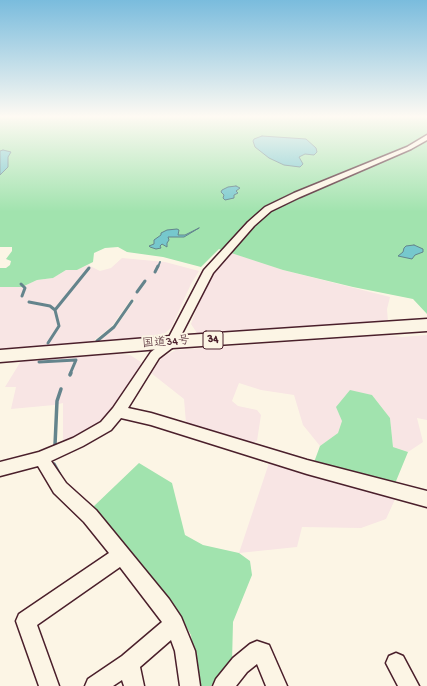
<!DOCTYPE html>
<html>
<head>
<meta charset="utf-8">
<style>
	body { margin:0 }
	canvas { display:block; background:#fcf5e5 }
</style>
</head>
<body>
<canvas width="427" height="686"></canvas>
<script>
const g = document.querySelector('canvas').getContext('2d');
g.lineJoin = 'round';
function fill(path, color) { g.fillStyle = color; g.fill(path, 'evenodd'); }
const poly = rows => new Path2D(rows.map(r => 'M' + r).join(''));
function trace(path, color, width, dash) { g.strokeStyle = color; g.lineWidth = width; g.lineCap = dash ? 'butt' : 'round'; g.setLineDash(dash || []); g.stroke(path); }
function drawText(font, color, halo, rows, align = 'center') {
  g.font = font + ' "Gochi Hand","Klee One",sans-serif'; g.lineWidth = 4; g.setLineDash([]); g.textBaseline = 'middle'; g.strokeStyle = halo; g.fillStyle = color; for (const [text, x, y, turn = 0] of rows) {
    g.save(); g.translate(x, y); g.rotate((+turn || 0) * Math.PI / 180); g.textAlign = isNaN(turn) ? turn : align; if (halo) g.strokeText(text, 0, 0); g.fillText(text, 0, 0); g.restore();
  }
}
const built = poly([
	[229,252,283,270,390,297,387,309,388,322,206,336,197,333,191,324,201,296,212,272],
	[122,258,165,262,199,271,191,284,171,328,165,333,154,337,99,342,116,327,135,300,131,299,112,326,92,342,0,349,0,287,22,287,37,280,53,278,66,270,77,270,88,265,100,271,111,268],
	[389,335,402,337,427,335,427,420,417,418,423,442,408,452,393,447,390,418,372,395,342,421,338,433,320,446,303,425,294,395,261,390,239,383,232,401,238,406,257,410,261,415,257,441,249,444,186,423,184,399,151,373,162,357,176,350],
	[119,354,130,355,141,362,141,369,104,418,89,431,63,443,63,403,54,405,11,409,16,387,5,387,21,361],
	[270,460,397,495,386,519,361,528,302,527,297,547,239,553]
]);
const green = poly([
	[0,116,427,116,427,314,413,299,353,287,283,270,219,249,201,267,163,257,127,252,118,247,105,248,94,253,93,262,77,270,66,270,53,278,37,280,22,287,0,287,0,268,6,268,10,265,11,261,6,259,12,251,12,247,0,247],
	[350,390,372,395,390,418,393,447,408,452,394,486,313,465,320,446,338,433,342,421,336,407],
	[139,463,172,483,185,535,203,545,239,553,250,561,252,575,233,622,232,662,211,686,198,686,191,635,171,600,93,507]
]);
const water = poly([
	[262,136,306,139,316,148,317,152,314,155,305,154,299,157,303,164,300,167,284,165,269,158,255,147,253,141,254,139,262,136],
	[3,150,11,152,8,157,8,167,0,175,0,151,3,150],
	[236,186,240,188,236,191,238,193,234,195,234,198,225,200,223,198,224,195,221,192,222,190,228,187,236,186],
	[199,228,184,237,168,237,169,240,167,243,167,247,162,244,160,246,161,248,156,249,150,247,149,246,154,244,154,240,161,235,161,233,167,230,177,229,179,230,178,235,185,235,199,228],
	[414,245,423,249,423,252,415,255,412,259,398,256,403,252,404,248,406,246,414,245]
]);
const streamFar2 = poly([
	[158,267,160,262]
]);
const streamFar1 = poly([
	[155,272,158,266],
	[21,284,25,288,22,296],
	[137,292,145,281],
	[29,302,50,306,55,310,59,326,48,343],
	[55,310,89,268],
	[97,341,114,327,132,301],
	[39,362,76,360,70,374]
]);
const stream = poly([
	[70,375,71,373],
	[55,445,57,401,61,389],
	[54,464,60,475]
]);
const minor = poly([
	[427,135,427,140,411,149,300,197,271,211,254,226,213,273,176,345,159,358,128,408,151,413,307,460,427,491,427,507,307,474,151,425,121,418,111,430,83,446,51,461,66,483,96,510,128,549,169,599,181,617,195,651,200,686,180,686,175,651,171,640,140,667,144,686,124,686,122,680,113,686,85,686,88,679,122,656,162,622,120,567,37,625,59,686,39,686,16,621,19,614,109,553,84,522,54,493,38,466,0,476,0,462,39,452,73,438,101,422,113,408,151,352,168,339,204,270,248,222,265,207,294,193,407,147,427,135],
	[257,641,269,645,287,686,266,686,257,664,247,672,236,686,213,686,216,679,233,658,250,644,257,641],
	[396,653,403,656,419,686,398,686,386,663,389,656,396,653]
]);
const highway = poly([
	[427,319,427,331,172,348,0,362,0,350,172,336,427,319]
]);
const shields = [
	[213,340,20]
];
const shieldNames = [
	["34",213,340]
];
const streetNames = [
	["国道34号",166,343,-4]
];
fill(built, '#f8e5e4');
fill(green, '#a1e3ae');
fill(water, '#76c8cd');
trace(water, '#64848c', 1);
trace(streamFar2, '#64848c', 2);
trace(streamFar1, '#64848c', 3);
trace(stream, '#64848c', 3.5);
trace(minor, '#4a1f2b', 3);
trace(highway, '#4a1f2b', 3);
fill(minor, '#fcf5e5');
fill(highway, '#fcf5e5');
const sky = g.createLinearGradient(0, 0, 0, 212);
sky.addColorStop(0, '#7abcdd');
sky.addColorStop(0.55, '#fefaf3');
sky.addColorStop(1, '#fefaf300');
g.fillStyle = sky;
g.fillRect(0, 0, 427, 212);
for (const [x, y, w] of shields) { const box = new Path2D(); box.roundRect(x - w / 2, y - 9, w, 18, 3); g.fillStyle = '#fcf5e5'; g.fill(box); trace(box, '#4a1f2b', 1); }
drawText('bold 11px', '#4a1f2b', null, shieldNames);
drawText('12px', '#4a1f2b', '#fcf5e5', streetNames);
</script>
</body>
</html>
